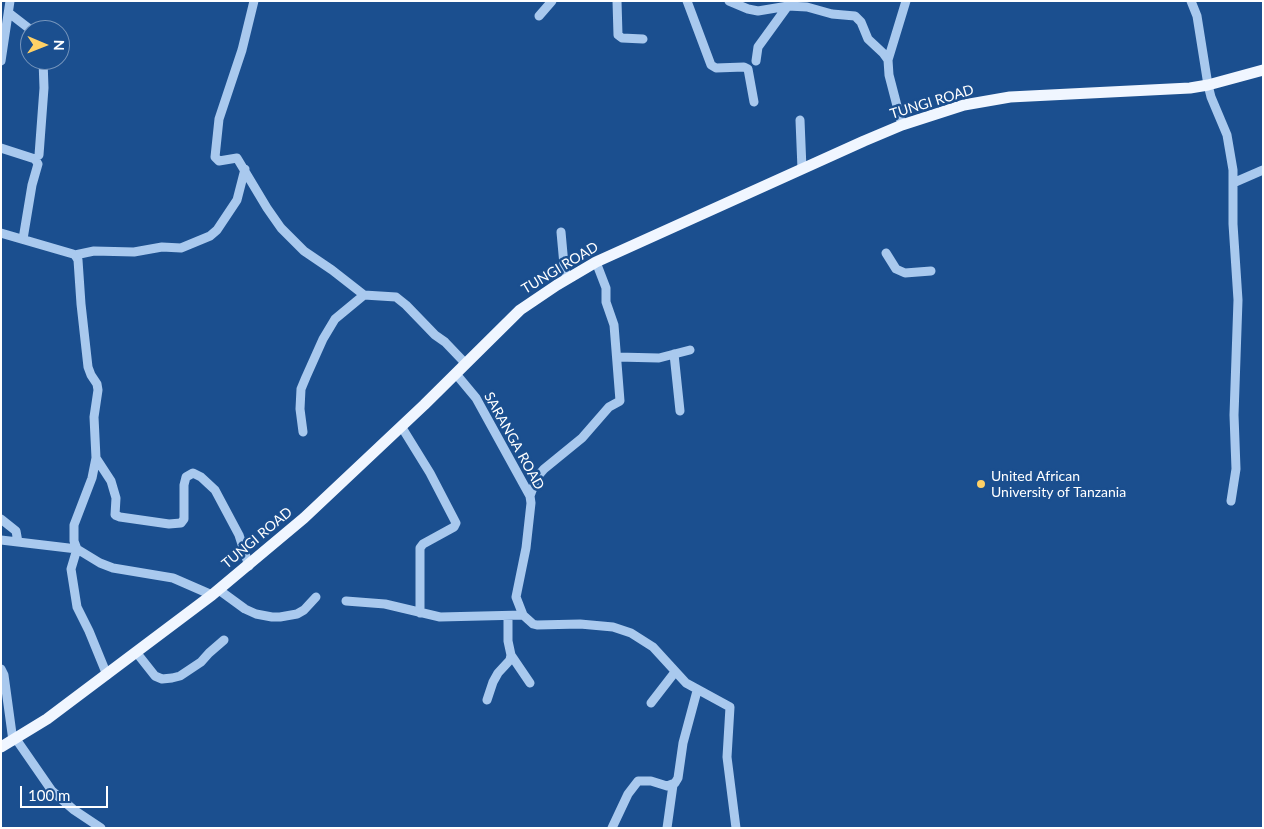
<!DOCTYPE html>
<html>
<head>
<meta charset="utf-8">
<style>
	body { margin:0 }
	#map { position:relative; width:1264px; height:829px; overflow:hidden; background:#1b4f8f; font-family:Lato,sans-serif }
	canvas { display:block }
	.frame { position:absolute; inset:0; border:2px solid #fff; pointer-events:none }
	.north { position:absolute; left:20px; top:20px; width:50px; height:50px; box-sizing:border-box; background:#1b4f8f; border:1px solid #7695bc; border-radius:50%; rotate:91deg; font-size:14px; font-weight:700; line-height:20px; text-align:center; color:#fff }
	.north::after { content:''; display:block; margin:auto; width:18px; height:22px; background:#ffd166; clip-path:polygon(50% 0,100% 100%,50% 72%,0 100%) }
	.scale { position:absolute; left:20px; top:786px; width:88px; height:22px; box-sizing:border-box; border:2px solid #fff; border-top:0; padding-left:6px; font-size:15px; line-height:18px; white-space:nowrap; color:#fff; -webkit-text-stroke:4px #1b4f8f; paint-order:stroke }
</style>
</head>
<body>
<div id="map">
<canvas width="1264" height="829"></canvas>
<div class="frame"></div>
<div class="north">N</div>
<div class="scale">100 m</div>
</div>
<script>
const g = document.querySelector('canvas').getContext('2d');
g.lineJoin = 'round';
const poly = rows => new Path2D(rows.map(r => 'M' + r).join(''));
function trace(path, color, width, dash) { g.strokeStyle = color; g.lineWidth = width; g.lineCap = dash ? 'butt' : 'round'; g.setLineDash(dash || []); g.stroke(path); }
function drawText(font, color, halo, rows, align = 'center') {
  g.font = font + ' Lato,sans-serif'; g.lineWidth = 5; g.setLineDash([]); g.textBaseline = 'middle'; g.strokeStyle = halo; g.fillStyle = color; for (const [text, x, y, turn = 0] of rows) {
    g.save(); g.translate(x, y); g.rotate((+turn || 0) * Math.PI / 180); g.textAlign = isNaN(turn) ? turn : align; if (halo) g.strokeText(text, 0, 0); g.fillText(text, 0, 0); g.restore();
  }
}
const minor = poly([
	[254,1,242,50,219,119,215,157,219,161,237,158,267,208,281,228,304,251,332,270,364,295],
	[617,1,618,35,622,38,643,39],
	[687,1,711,65,716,68,744,67,748,69,754,102],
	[729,1,748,9,758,11,788,6,807,7,832,14,855,16,861,22,868,39,883,53,888,60],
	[1191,1,1197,16,1208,85,1211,97,1227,135,1233,170,1233,224,1238,300,1234,415,1236,469,1231,501],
	[9,13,31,30],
	[539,16,552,1],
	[1,61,10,1],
	[756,61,758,47,787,7],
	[800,120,802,169],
	[902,125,889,75,888,60,906,1],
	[1,148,35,159,38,164,32,185,23,239],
	[39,155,44,88,43,60],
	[1233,183,1263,170],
	[561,232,564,265,567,279],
	[1,233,73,254,75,255,78,260,81,304,88,367,91,375,97,384,98,390,94,417,96,458,92,478,74,525,74,541,77,549,71,569,77,607,89,631,107,675],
	[886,253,896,269,905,273,931,271],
	[75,255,94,251,134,252,162,247,181,248,210,236,217,230,237,200,245,169],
	[674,354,680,411],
	[617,357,659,358,690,350],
	[456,374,476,398,530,496,531,503,526,548,516,597,523,615,533,624,537,625,580,624,613,627,631,633,653,647,686,683,730,707,727,757,736,828],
	[401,426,430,473,456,523,454,527,423,544,420,548,420,613],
	[303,432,300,409,301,389,306,377,323,339,335,319,364,295,396,297,406,305,435,335,445,342,466,364],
	[96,458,111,481,116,498,115,515,120,517,169,524,181,523,184,519,184,485,186,477,193,473,201,477,215,490,239,535,249,566],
	[530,496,537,477,544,469,582,438,609,407,620,401,614,325,606,302,606,288,596,262],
	[1,519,16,531,18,542],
	[1,540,77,549,100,563,113,568,173,578,212,595],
	[219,590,245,609,256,614,272,617,280,617,297,614,304,610,316,597],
	[346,601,385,604,440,617,523,615],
	[136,652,155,676,162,679,172,678,180,676,201,662,209,653,224,640],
	[511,655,530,683],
	[1,669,4,675,13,741],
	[487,700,493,682,498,673,510,660,511,655,508,641,508,616],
	[651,703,675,672],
	[16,739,52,791,74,810,101,828],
	[612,828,628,794,638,781,651,781,667,786,675,783,678,778,683,743,697,691],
	[667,828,673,785]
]);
const major = poly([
	[1,747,47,719,212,595,304,518,424,405,520,310,557,285,596,262,864,141,902,125,964,105,1010,97,1190,88,1208,85,1263,70]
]);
const markers = [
	[981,484,5,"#ffd166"]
];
const streetNames = [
	["TUNGI ROAD",932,102,-17],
	["TUNGI ROAD",560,268,-31],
	["SARANGA ROAD",514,441,61],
	["TUNGI ROAD",257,538,-40]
];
const poiNames = [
	["United African",991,476],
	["University of Tanzania",991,492]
];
trace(minor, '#a9c9ee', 9);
trace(major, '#f0f6ff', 11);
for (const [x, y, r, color] of markers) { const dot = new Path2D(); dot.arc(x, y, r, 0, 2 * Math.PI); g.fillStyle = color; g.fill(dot); trace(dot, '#1b4f8f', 2); }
drawText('14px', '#fff', '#1b4f8f', streetNames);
drawText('14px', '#fff', '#1b4f8f', poiNames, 'left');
</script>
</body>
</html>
